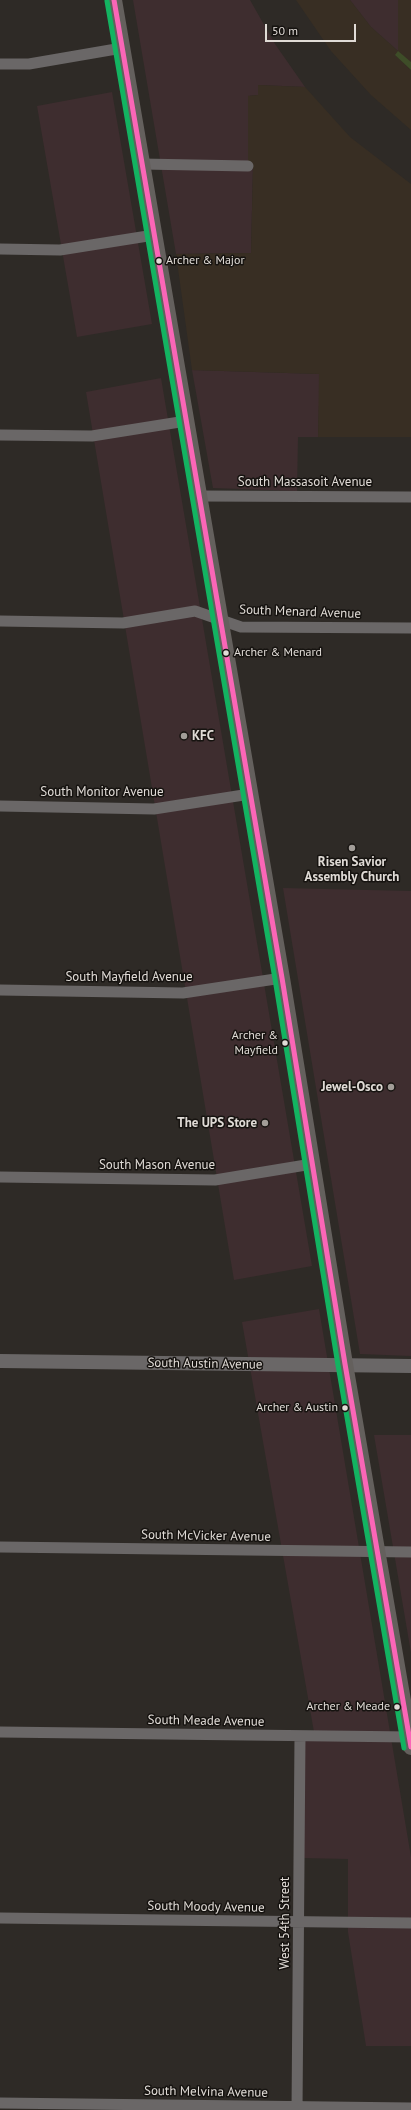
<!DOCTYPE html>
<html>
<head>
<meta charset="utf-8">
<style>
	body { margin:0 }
	#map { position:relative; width:411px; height:2110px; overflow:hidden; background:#2e2a26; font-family:"PT Sans",sans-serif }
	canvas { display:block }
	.scale { position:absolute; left:265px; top:24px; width:91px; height:18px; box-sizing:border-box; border:2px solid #e0dbd6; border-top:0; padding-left:5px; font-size:12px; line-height:14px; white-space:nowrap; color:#e0dbd6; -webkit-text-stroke:3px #161310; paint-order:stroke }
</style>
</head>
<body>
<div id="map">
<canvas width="411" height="2110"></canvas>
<div class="scale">50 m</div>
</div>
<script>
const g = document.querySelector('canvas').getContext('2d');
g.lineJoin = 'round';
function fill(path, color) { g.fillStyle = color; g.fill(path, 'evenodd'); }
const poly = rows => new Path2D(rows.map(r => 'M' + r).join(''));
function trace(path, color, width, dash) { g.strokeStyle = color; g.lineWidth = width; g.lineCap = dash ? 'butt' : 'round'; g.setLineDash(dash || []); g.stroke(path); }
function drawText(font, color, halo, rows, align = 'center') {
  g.font = font + ' "PT Sans",sans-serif'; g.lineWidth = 3; g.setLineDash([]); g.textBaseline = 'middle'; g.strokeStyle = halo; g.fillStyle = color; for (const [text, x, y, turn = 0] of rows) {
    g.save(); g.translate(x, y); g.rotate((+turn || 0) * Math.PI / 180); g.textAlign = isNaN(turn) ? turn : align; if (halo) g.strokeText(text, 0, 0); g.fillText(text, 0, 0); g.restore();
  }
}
const commercial = poly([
	[133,0,250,0,275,44,305,87,258,85,258,95,248,96,253,166,251,253,176,254],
	[350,0,398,0,398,51,371,27],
	[112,92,152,324,77,337,37,106],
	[192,370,320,374,318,437,298,437,297,491,213,488],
	[161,378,312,1266,234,1280,86,392],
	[283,888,411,891,411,1356,360,1354],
	[319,1309,411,1857,411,2046,366,2046,348,1932,348,1859,303,1858,304,1733,314,1732,242,1322],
	[374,1435,411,1435,411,1653]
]);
const built = poly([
	[296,0,350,0,371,27,398,51,398,0,411,0,411,65,395,55,411,70,411,130,371,95,331,51],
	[258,85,305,87,350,137,411,184,411,437,318,437,319,374,192,370,176,254,251,253,253,167,248,166,248,96,258,95]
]);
const green = poly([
	[398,51,411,62,411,70,395,55]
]);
const minor = poly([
	[0,64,29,64,122,48],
	[142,164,248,166],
	[0,249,60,250,154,235],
	[0,435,92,436,186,421],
	[199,496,411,497],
	[0,621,123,623,195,611,241,627,411,628],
	[0,806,154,809,250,794],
	[0,990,183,993,282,978],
	[0,1177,215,1180,312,1164],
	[0,1547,411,1552],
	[0,1732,411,1737],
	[0,1918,411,1923],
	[0,2103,411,2108],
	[297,2110,300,1736]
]);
const tertiary = poly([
	[0,1361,411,1366]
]);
const secondary = poly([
	[114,0,282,978,345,1364,411,1747]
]);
const bus1 = poly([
	[114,0,282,978,345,1364,411,1747]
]);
const bus2 = poly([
	[107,1,275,979,338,1365,404,1748]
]);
const markers = [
	[159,261,3.5,"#e0dbd6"],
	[226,653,3.5,"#e0dbd6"],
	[184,736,4,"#a29d98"],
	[352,848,4,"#a29d98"],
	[285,1043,3.5,"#e0dbd6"],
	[391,1087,4,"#a29d98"],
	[265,1123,4,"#a29d98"],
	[345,1408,3.5,"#e0dbd6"],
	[397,1707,3.5,"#e0dbd6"]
];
const busNames = [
	["Archer & Major",166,261,"left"],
	["Archer & Menard",234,653,"left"],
	["Archer &",278,1036],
	["Mayfield",278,1051],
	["Archer & Austin",338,1408],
	["Archer & Meade",390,1707]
];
const streetNames = [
	["South Massasoit Avenue",305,482],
	["South Menard Avenue",300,612,2],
	["South Monitor Avenue",102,792],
	["South Mayfield Avenue",129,977],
	["South Mason Avenue",157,1165],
	["South Austin Avenue",205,1364,1],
	["South McVicker Avenue",206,1536,1],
	["South Meade Avenue",206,1721,1],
	["South Moody Avenue",206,1907,1],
	["West 54th Street",285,1923,-90],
	["South Melvina Avenue",206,2092,1]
];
const poiNames = [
	["KFC",192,736,"left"],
	["Risen Savior",352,862,"center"],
	["Assembly Church",352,877,"center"],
	["Jewel-Osco",383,1087],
	["The UPS Store",257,1123]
];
fill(commercial, '#3e2d2f');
fill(built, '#382e23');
fill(green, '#3e4d28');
trace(minor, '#6a6767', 11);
trace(tertiary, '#6a6767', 14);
trace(secondary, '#64605d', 16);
trace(bus1, '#fa66b7', 5);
trace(bus2, '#13b361', 5);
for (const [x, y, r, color] of markers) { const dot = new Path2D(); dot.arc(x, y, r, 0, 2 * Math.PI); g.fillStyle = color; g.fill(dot); trace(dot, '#161310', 1.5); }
drawText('12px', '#e0dbd6', '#161310', busNames, 'right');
drawText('13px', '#e0dbd6', '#161310', streetNames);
drawText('bold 13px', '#e0dbd6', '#161310', poiNames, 'right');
</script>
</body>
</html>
